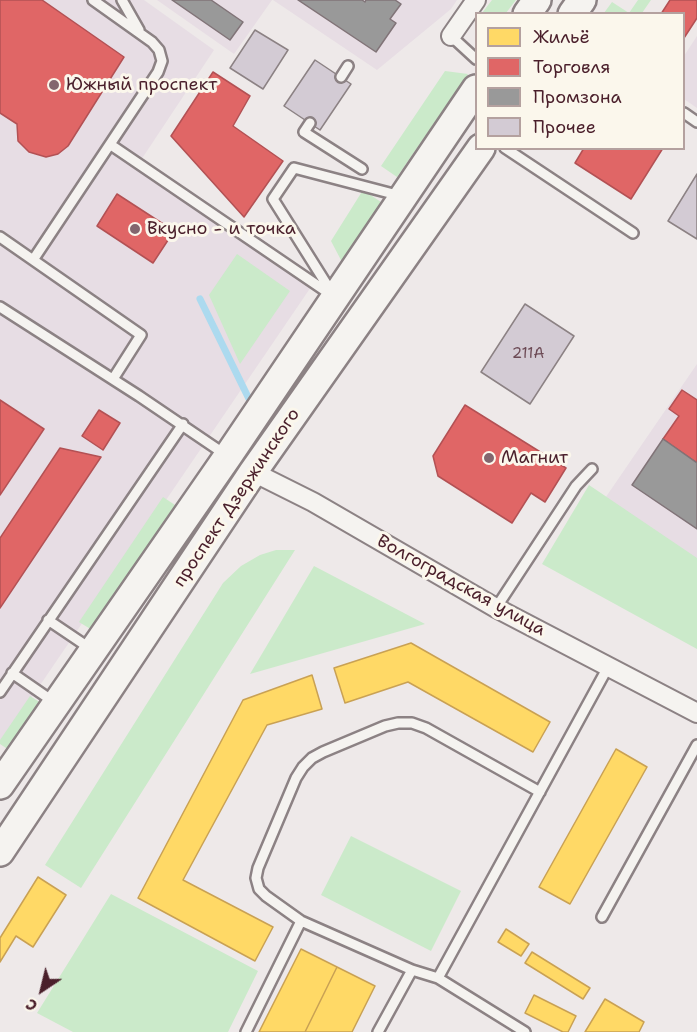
<!DOCTYPE html>
<html>
<head>
<meta charset="utf-8">
<style>
	body { margin:0 }
	#map { position:relative; width:697px; height:1032px; overflow:hidden; background:#eee9e9; font-family:"Shantell Sans",sans-serif }
	canvas { display:block }
	.legend { position:absolute; left:475px; top:12px; width:210px; height:138px; box-sizing:border-box; background:#fbf7ec; border:2px solid #b4a19f; margin:0; padding:8px 10px; list-style:none; font-size:18px; color:#4a1f2b }
	.legend li { display:flex; align-items:center; gap:12px; height:30px }
	.legend b { width:30px; border:2px solid #b4a19f }
	.north { position:absolute; left:12px; top:960px; width:60px; height:60px; -webkit-text-stroke:4px #fbf7ec; paint-order:stroke; rotate:215deg; font-size:16px; font-weight:700; line-height:24px; text-align:center; color:#4a1f2b }
	.north::after { content:''; display:block; margin:auto; width:21px; height:27px; background:#4a1f2b; clip-path:polygon(50% 0,100% 100%,50% 72%,0 100%) }
</style>
</head>
<body>
<div id="map">
<canvas width="697" height="1032"></canvas>
<ul class="legend">
<li><b style="height:16px;background:#ffd966"></b>Жильё</li>
<li><b style="height:16px;background:#e06666"></b>Торговля</li>
<li><b style="height:16px;background:#999"></b>Промзона</li>
<li><b style="height:16px;background:#d3cbd4"></b>Прочее</li>
</ul>
<div class="north">С</div>
</div>
<script>
const g = document.querySelector('canvas').getContext('2d');
g.lineJoin = 'round';
function fill(path, color) { g.fillStyle = color; g.fill(path, 'evenodd'); }
const poly = rows => new Path2D(rows.map(r => 'M' + r).join(''));
function trace(path, color, width, dash) { g.strokeStyle = color; g.lineWidth = width; g.lineCap = dash ? 'butt' : 'round'; g.setLineDash(dash || []); g.stroke(path); }
function drawText(font, color, halo, rows, align = 'center') {
  g.font = font + ' "Shantell Sans",sans-serif'; g.lineWidth = 6; g.setLineDash([]); g.textBaseline = 'middle'; g.strokeStyle = halo; g.fillStyle = color; for (const [text, x, y, turn = 0] of rows) {
    g.save(); g.translate(x, y); g.rotate((+turn || 0) * Math.PI / 180); g.textAlign = isNaN(turn) ? turn : align; if (halo) g.strokeText(text, 0, 0); g.fillText(text, 0, 0); g.restore();
  }
}
const built = poly([
	[0,0,144,0,214,50,137,166,313,284,0,744],
	[157,0,272,0,234,54],
	[273,0,457,0,451,9,377,70],
	[697,36,697,108,684,99,684,56],
	[697,364,697,593,586,526]
]);
const green = poly([
	[492,0,516,0,506,13,482,13],
	[638,0,651,0,642,13,604,13,612,2,629,13],
	[445,71,468,74,397,177,381,166],
	[363,190,381,202,342,262,331,241],
	[237,254,290,291,240,364,209,295],
	[589,485,697,558,697,649,542,564],
	[163,497,175,505,92,630,79,622],
	[276,550,295,550,81,888,45,865,223,583,241,566,260,555],
	[314,566,425,624,250,674],
	[30,696,41,703,9,750,0,744,0,740],
	[351,836,461,891,431,951,321,895],
	[111,894,258,971,228,1032,73,1032,37,1013]
]);
const homes = poly([
	[411,643,550,722,533,752,408,682,345,703,334,668,411,643],
	[312,675,322,709,267,725,183,880,273,927,255,961,138,898,243,700,312,675],
	[616,749,647,767,570,904,539,887,616,749],
	[38,877,66,895,33,947,16,936,0,962,0,938,38,877],
	[506,929,529,944,521,956,498,942,506,929],
	[301,949,337,967,305,1032,259,1032,301,949],
	[532,952,590,988,583,999,525,963,532,952],
	[337,967,375,986,352,1032,305,1032,337,967],
	[534,995,576,1016,568,1032,563,1032,525,1013,534,995],
	[605,999,644,1022,639,1032,585,1032,605,999]
]);
const shops = poly([
	[0,0,42,0,124,57,68,146,58,154,46,157,29,152,18,141,17,124,0,113,0,0],
	[670,0,697,0,697,18,684,38,684,14,661,14,670,0],
	[213,72,250,96,233,126,283,161,244,217,171,136,213,72],
	[584,148,663,148,631,199,575,163,584,148],
	[117,194,174,231,153,263,97,226,117,194],
	[682,390,697,400,697,463,663,439,679,416,669,409,682,390],
	[0,400,44,429,0,495,0,400],
	[465,405,566,468,545,502,531,493,512,523,438,476,433,456,465,405],
	[99,410,120,423,103,450,82,436,99,410],
	[60,448,101,457,0,608,0,538,60,448]
]);
const industry = poly([
	[172,0,211,0,243,22,230,40,172,0],
	[298,0,362,0,365,2,366,0,395,0,401,4,390,19,396,23,376,52,298,0],
	[663,439,697,463,697,529,632,485,663,439]
]);
const stream = poly([
	[200,299,250,401]
]);
const building = poly([
	[255,30,288,50,263,89,230,68,255,30],
	[315,60,351,84,320,130,284,106,315,60],
	[697,174,697,239,668,221,697,174],
	[525,304,574,336,530,404,481,372,525,304]
]);
const lane = poly([
	[122,0,139,30],
	[451,36,476,59],
	[341,77,348,66],
	[684,113,697,122],
	[310,123,304,132,362,169],
	[111,145,333,296],
	[505,148,633,233],
	[0,237,141,335,113,379],
	[33,260,158,72,162,61,159,50,152,42,93,0],
	[332,293,273,199,294,168,401,196],
	[0,307,139,396,226,455],
	[496,608,576,486,592,469],
	[48,620,91,649],
	[12,673,54,702],
	[0,692,183,424],
	[602,917,697,745],
	[412,970,301,921,266,896,259,889,256,878,258,868,296,778,303,767,312,758,323,752,385,726,398,723,412,723,426,728,540,792],
	[438,978,525,1032],
	[246,1032,301,921],
	[378,1032,412,970,438,978,608,667]
]);
const street = poly([
	[451,36,476,0],
	[253,472,313,502,496,608,697,713]
]);
const secondary = poly([
	[527,14,537,0],
	[572,14,582,0],
	[0,785,228,456,476,89],
	[0,852,253,472,481,148]
]);
const markers = [
	[54,85,6,"#83666e"],
	[135,229,6,"#83666e"],
	[489,458,6,"#83666e"]
];
const numberNames = [
	["211А",528,354]
];
const poiNames = [
	["Южный проспект",66,85],
	["Вкусно - и точка",147,229],
	["Магнит",501,458]
];
const streetNames = [
	["проспект Дзержинского",237,498,-56],
	["Волгоградская улица",461,586,29]
];
fill(built, '#e7dde4');
fill(green, '#cbeaca');
fill(homes, '#ffd966');
trace(homes, '#c9a154', 1.5);
fill(shops, '#e06666');
trace(shops, '#b35154', 1.5);
fill(industry, '#999');
trace(industry, '#817478', 1.5);
trace(stream, '#acdaef', 7);
fill(building, '#d3cbd4');
trace(building, '#8c8284', 1.5);
trace(lane, '#8c8284', 14);
trace(street, '#8c8284', 22);
trace(secondary, '#8c8284', 32);
trace(lane, '#f5f3f0', 9);
trace(street, '#f5f3f0', 18);
trace(secondary, '#f5f3f0', 27);
for (const [x, y, r, color] of markers) { const dot = new Path2D(); dot.arc(x, y, r, 0, 2 * Math.PI); g.fillStyle = color; g.fill(dot); trace(dot, '#fbf7ec', 2); }
drawText('15px', '#6c4a55', null, numberNames);
drawText('18px', '#4a1f2b', '#fbf7ec', poiNames, 'left');
drawText('18px', '#4a1f2b', '#fbf7ec', streetNames);
</script>
</body>
</html>
